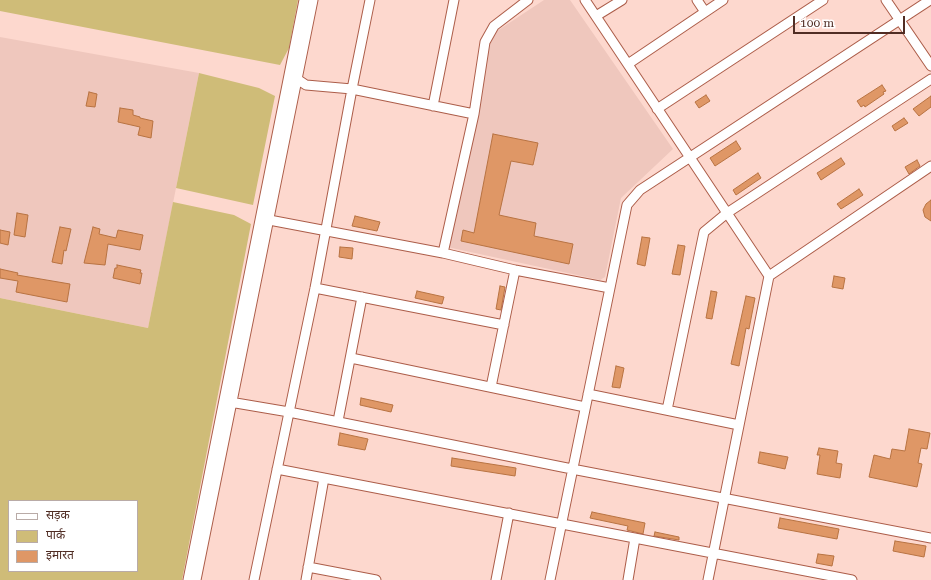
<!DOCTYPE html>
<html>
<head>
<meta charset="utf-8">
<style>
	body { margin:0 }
	#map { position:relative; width:931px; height:580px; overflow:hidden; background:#fdd8ce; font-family:"Roboto Serif","Noto Sans Devanagari",serif }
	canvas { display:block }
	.legend { position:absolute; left:8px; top:500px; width:130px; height:72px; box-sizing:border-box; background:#fff; border:1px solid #b9aba7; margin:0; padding:5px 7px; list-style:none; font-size:12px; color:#502d24 }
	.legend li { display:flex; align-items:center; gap:8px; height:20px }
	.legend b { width:20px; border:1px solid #b9aba7 }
	.scale { position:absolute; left:793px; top:16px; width:112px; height:18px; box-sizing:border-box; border:2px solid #502d24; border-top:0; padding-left:5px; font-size:12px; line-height:14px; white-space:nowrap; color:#502d24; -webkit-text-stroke:3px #fff; paint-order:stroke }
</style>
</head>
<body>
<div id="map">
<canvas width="931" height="580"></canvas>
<ul class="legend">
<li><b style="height:5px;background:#fff"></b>सड़क</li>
<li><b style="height:11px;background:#cfbc78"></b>पार्क</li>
<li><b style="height:11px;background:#df9766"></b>इमारत</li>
</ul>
<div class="scale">100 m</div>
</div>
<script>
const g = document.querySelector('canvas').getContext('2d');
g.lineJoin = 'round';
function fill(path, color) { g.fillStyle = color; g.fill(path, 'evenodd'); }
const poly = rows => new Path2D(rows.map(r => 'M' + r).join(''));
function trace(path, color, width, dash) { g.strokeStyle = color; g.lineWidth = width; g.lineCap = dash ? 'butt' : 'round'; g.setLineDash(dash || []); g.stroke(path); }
const built = poly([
	[544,0,570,0,673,149,621,198,605,277,600,280,447,247,490,44,497,31],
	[0,37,199,73,148,328,0,298]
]);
const green = poly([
	[0,0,298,0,289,48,280,65,0,11],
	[199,73,259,88,275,96,253,205,176,188],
	[173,202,234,215,251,224,182,580,0,580,0,298,148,328],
	[9,501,137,501,137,571,9,571]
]);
const building = poly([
	[882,85,886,91,883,92,884,94,865,107,864,105,861,107,857,101,882,85],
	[89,92,97,94,95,107,86,106,89,92],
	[706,95,710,101,699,108,695,102,706,95],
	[931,96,931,107,919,116,913,109,931,96],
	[120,108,133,110,133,115,140,117,140,118,153,121,151,138,138,135,140,127,118,122,120,108],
	[904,118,908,123,895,131,892,126,904,118],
	[493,134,538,143,533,165,511,161,499,215,536,223,534,236,573,244,569,264,461,241,463,230,474,233,493,134],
	[736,141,741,149,715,166,710,158,736,141],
	[841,158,845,164,821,180,817,173,841,158],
	[917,160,920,166,909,174,905,167,917,160],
	[758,173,761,178,736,195,733,190,758,173],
	[859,189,863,195,841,209,837,204,859,189],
	[931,200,931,221,925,217,923,210,926,204,931,200],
	[17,213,28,215,25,237,14,235,17,213],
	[355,216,380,222,377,231,352,226,355,216],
	[60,227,71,229,66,251,64,250,62,264,52,262,60,227],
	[93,227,100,229,99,234,116,238,118,230,143,235,140,250,108,244,105,265,84,263,93,227],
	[0,230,10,232,8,245,0,243,0,230],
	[642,237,650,238,645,266,637,264,642,237],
	[678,245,685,246,680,275,672,274,678,245],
	[340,247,353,248,352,259,339,257,340,247],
	[117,265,141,270,140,273,142,273,140,284,113,278,115,268,117,268,117,265],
	[0,269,18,273,17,275,70,284,67,302,16,292,18,281,0,278,0,269],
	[834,276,845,278,843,289,832,287,834,276],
	[500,286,505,287,501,310,496,309,500,286],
	[417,291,444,297,442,304,415,298,417,291],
	[711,291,717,292,712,319,706,318,711,291],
	[746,296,755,298,749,329,746,328,739,366,731,364,746,296],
	[616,366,624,368,620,388,612,387,616,366],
	[361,398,393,405,391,412,360,405,361,398],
	[909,429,930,433,927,449,921,448,918,463,922,464,917,487,869,477,874,455,890,459,892,449,905,451,909,429],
	[340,433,368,439,365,450,338,445,340,433],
	[819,448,838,451,836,463,842,464,840,478,817,474,820,455,817,455,819,448],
	[760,452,788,457,785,469,758,463,760,452],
	[452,458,516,468,515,476,451,466,452,458],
	[592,512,645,523,643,534,627,530,628,526,590,518,592,512],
	[780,518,839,529,837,539,778,528,780,518],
	[655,532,679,537,679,540,654,536,655,532],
	[895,541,926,546,924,557,893,551,895,541],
	[818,554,834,556,832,566,816,563,818,554]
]);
const minor = poly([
	[585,0,769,276,708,580],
	[697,0,705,12],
	[886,0,931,66],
	[596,16,622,0],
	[628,64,723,0],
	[292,78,297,79,306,85,352,89,474,114],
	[433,106,454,0],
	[657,109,823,0],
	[264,219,443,253,515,270,610,288],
	[443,253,474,114,485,42,494,26,528,0],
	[769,276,931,166],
	[315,288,504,325],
	[351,358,585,407],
	[491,387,515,270],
	[588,394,739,425],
	[224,401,289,412,572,469,931,538],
	[667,410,704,232,727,213,931,79],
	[338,421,362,297],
	[277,469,852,580],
	[308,567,376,580],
	[188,580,304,0],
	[196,580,313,0],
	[254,580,315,288,352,89,370,0],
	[306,580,324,478],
	[496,580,509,513],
	[550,580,627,205,640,190,930,0],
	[628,580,635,538]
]);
fill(built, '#efc7bd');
fill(green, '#cfbc78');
fill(building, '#df9766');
trace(building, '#b87342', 1);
trace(minor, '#ac5d49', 11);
trace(minor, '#fff', 9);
</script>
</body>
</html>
